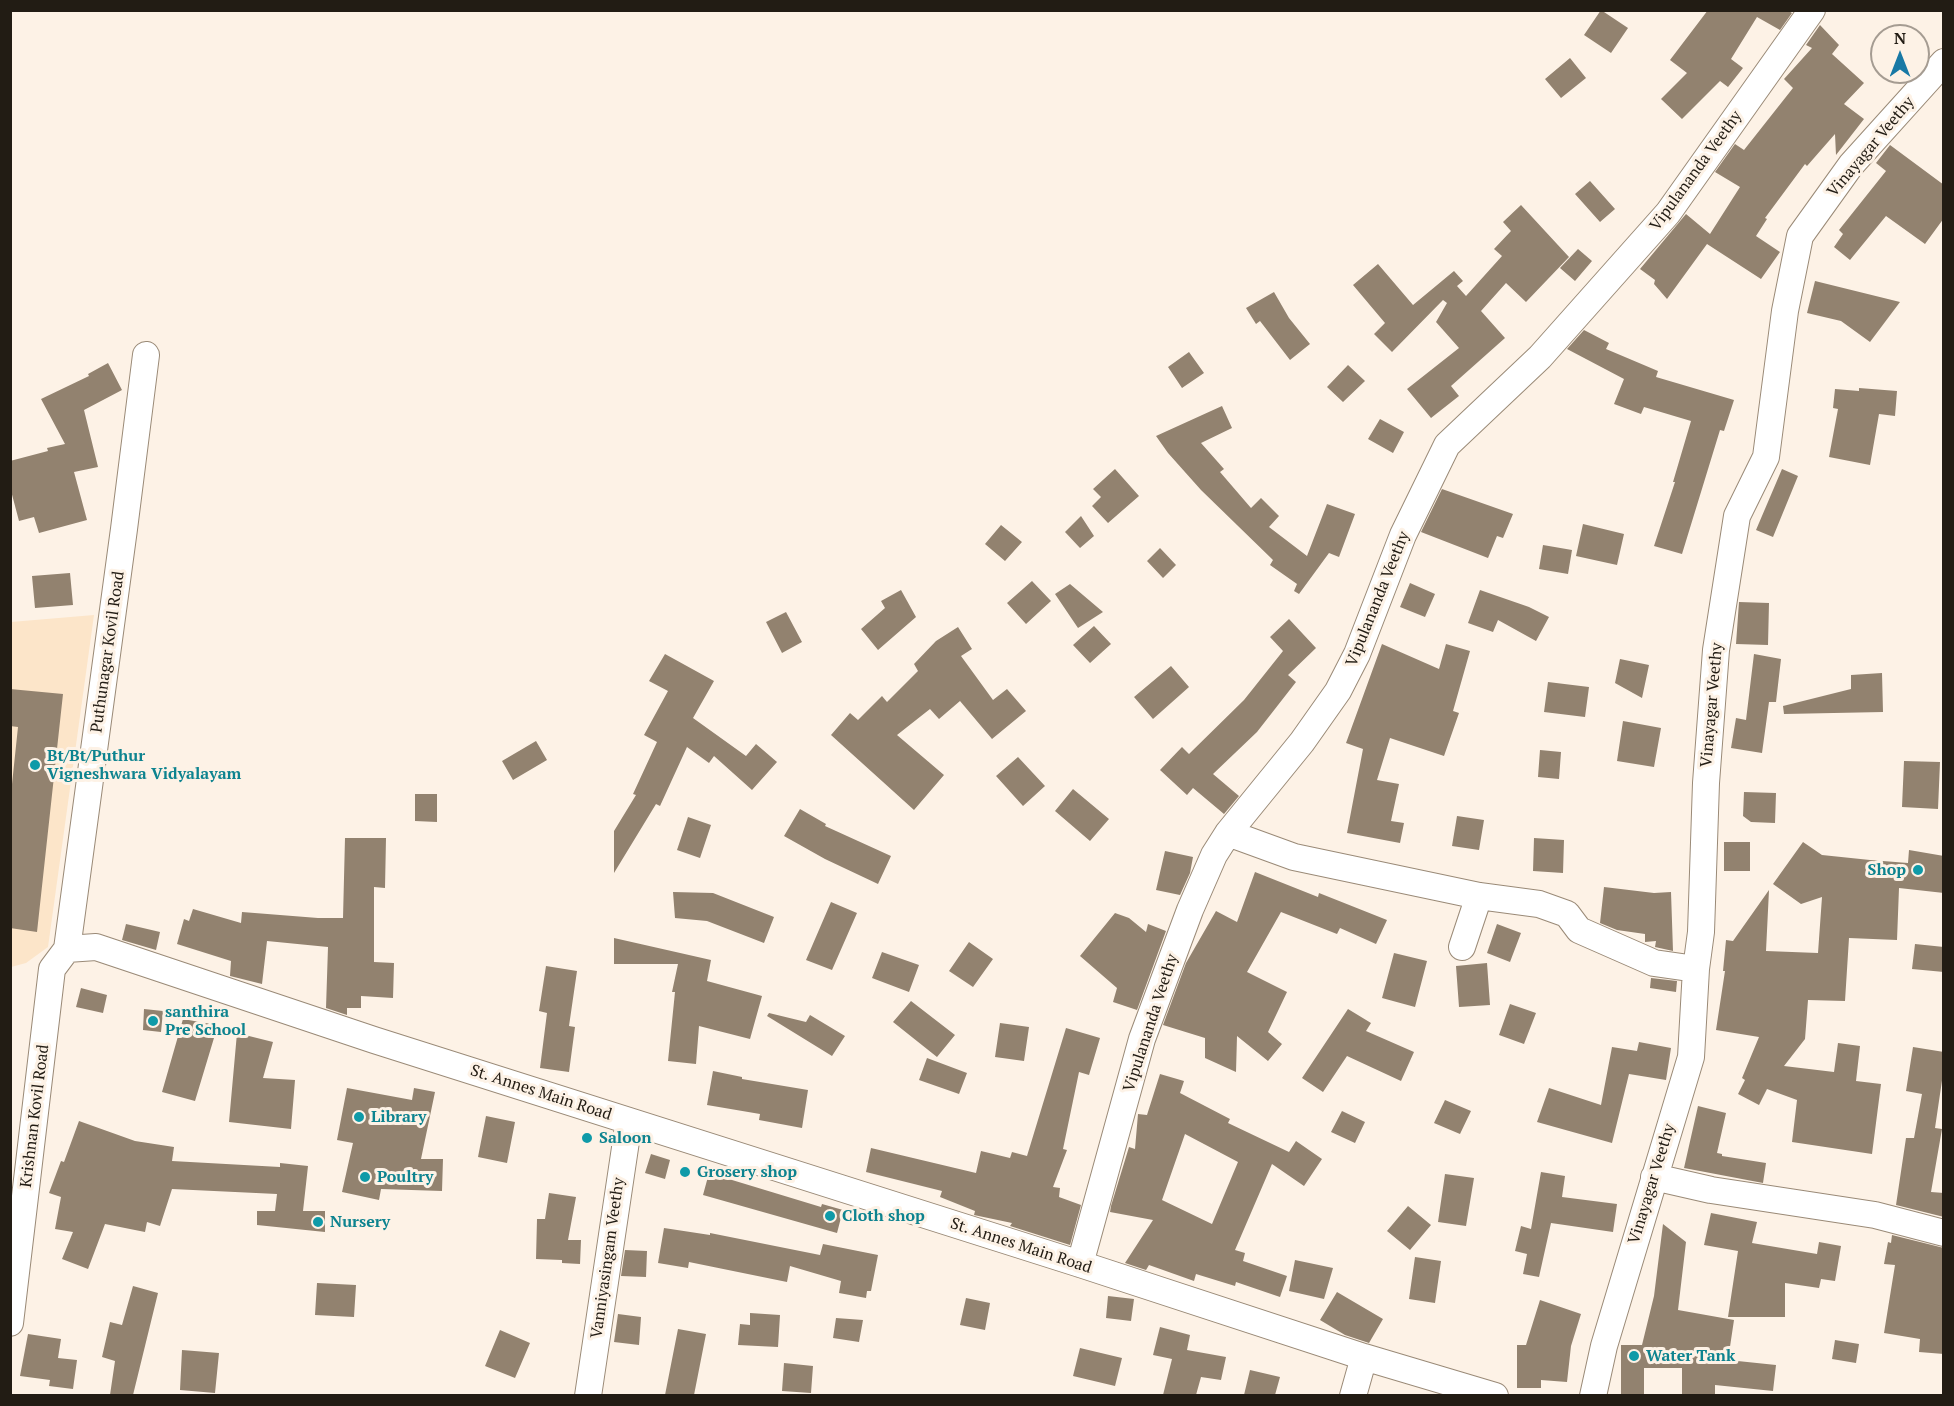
<!DOCTYPE html>
<html>
<head>
<meta charset="utf-8">
<style>
	body { margin:0 }
	#map { position:relative; width:1954px; height:1406px; overflow:hidden; background:#fdf2e6; font-family:"PT Serif",serif }
	canvas { display:block }
	.frame { position:absolute; inset:0; border:12px solid #221c14; pointer-events:none }
	.north { position:absolute; left:1870px; top:24px; width:60px; height:60px; box-sizing:border-box; background:#fdf2e6; border:2px solid #a59c92; border-radius:50%; rotate:0deg; font-size:16px; font-weight:700; line-height:24px; text-align:center; color:#221c14 }
	.north::after { content:''; display:block; margin:auto; width:21px; height:27px; background:#1879a5; clip-path:polygon(50% 0,100% 100%,50% 72%,0 100%) }
</style>
</head>
<body>
<div id="map">
<canvas width="1954" height="1406"></canvas>
<div class="frame"></div>
<div class="north">N</div>
</div>
<script>
const g = document.querySelector('canvas').getContext('2d');
g.lineJoin = 'round';
function fill(path, color) { g.fillStyle = color; g.fill(path, 'evenodd'); }
const poly = rows => new Path2D(rows.map(r => 'M' + r).join(''));
function trace(path, color, width, dash) { g.strokeStyle = color; g.lineWidth = width; g.lineCap = dash ? 'butt' : 'round'; g.setLineDash(dash || []); g.stroke(path); }
function drawText(font, color, halo, rows, align = 'center') {
  g.font = font + ' "PT Serif",serif'; g.lineWidth = 6; g.setLineDash([]); g.textBaseline = 'middle'; g.strokeStyle = halo; g.fillStyle = color; for (const [text, x, y, turn = 0] of rows) {
    g.save(); g.translate(x, y); g.rotate((+turn || 0) * Math.PI / 180); g.textAlign = isNaN(turn) ? turn : align; if (halo) g.strokeText(text, 0, 0); g.fillText(text, 0, 0); g.restore();
  }
}
const built = poly([
	[94,615,48,947,26,963,11,967,11,622]
]);
const building = poly([
	[1601,10,1628,28,1611,53,1584,35],
	[1708,10,1787,10,1792,13,1780,30,1757,17,1731,59,1743,68,1728,87,1720,81,1682,119,1661,99,1687,73,1670,60],
	[1820,25,1839,45,1832,54,1864,83,1844,104,1864,119,1836,155,1835,134,1807,166,1805,164,1765,218,1767,219,1756,236,1780,252,1761,279,1707,244,1667,299,1654,284,1655,280,1640,269,1686,214,1710,234,1740,187,1715,172,1735,144,1744,150,1793,88,1784,79,1812,48,1806,45],
	[1570,58,1586,78,1561,98,1545,79],
	[1890,145,1944,185,1944,218,1925,244,1886,216,1850,260,1834,247,1843,234,1839,230,1886,171,1876,163],
	[1590,181,1615,209,1600,222,1575,194],
	[1521,205,1569,257,1526,302,1506,283,1481,311,1505,338,1451,386,1459,396,1431,418,1407,389,1459,348,1436,322,1447,303,1443,300,1392,352,1374,334,1385,323,1353,285,1378,264,1413,305,1454,271,1463,281,1457,286,1466,296,1502,256,1494,249,1511,231,1503,222],
	[1578,249,1592,261,1575,281,1560,268],
	[1815,281,1900,302,1870,342,1841,321,1807,313],
	[1274,292,1289,318,1310,344,1290,360,1260,321,1256,324,1246,308],
	[1584,330,1609,343,1606,349,1658,371,1656,377,1734,400,1724,431,1720,430,1682,554,1654,546,1675,482,1673,482,1691,421,1644,407,1641,414,1614,404,1624,379,1567,349],
	[1189,352,1204,373,1182,388,1168,367],
	[108,363,122,390,84,410,98,467,74,472,87,520,39,533,34,517,19,521,10,487,10,461,48,451,47,448,65,444,41,399,89,376,88,374],
	[1348,365,1365,381,1343,402,1327,387],
	[1859,388,1897,391,1895,416,1879,414,1870,465,1829,457,1838,409,1833,408,1835,389,1859,391],
	[1222,406,1232,428,1201,443,1224,469,1220,472,1251,508,1261,498,1279,516,1269,527,1307,556,1327,504,1355,514,1339,557,1329,553,1299,594,1294,591,1297,584,1270,565,1273,560,1201,490,1168,453,1156,436],
	[1380,419,1404,432,1393,453,1368,439],
	[1115,469,1139,496,1108,523,1092,506,1101,497,1093,489],
	[1782,469,1798,476,1773,537,1756,530],
	[1442,489,1513,514,1503,538,1497,536,1488,558,1421,532],
	[1081,516,1094,536,1080,548,1065,532],
	[1583,524,1624,534,1617,565,1576,556],
	[1001,525,1022,542,1005,561,985,544],
	[1543,545,1572,550,1568,574,1539,569],
	[1160,548,1176,565,1163,578,1147,561],
	[70,573,73,605,35,608,32,576],
	[1032,581,1051,601,1026,624,1007,603],
	[1410,583,1435,594,1425,617,1400,607],
	[1070,584,1103,612,1078,628,1055,594],
	[901,590,916,617,878,650,861,629,885,608,881,601],
	[1480,590,1529,607,1549,617,1536,641,1498,620,1493,632,1468,623],
	[1739,602,1769,603,1768,645,1736,644],
	[786,612,802,642,782,653,766,622],
	[1289,619,1316,648,1288,675,1296,682,1257,732,1213,774,1239,796,1224,814,1193,788,1187,795,1160,770,1182,747,1189,754,1244,700,1283,651,1270,637],
	[1094,626,1111,644,1090,663,1073,645],
	[958,627,972,649,961,656,993,700,1007,689,1026,711,992,739,960,701,939,719,930,709,897,735,944,775,914,810,831,735,850,713,858,720,882,696,887,702,918,671,914,664,936,641],
	[1382,644,1439,669,1446,644,1470,651,1453,711,1459,713,1444,756,1390,738,1377,780,1399,784,1391,821,1404,823,1400,843,1347,833,1363,749,1346,743],
	[665,654,714,681,693,718,746,756,756,744,777,762,752,790,714,756,709,763,687,747,660,806,656,804,614,873,614,831,636,795,633,794,657,742,644,735,668,691,649,681],
	[1754,654,1781,659,1776,702,1769,702,1762,753,1731,748,1736,718,1746,720],
	[1620,659,1649,665,1642,698,1615,683],
	[1171,666,1189,687,1153,719,1134,697],
	[1882,673,1883,712,1784,714,1783,706,1851,689,1851,675],
	[1548,682,1589,687,1585,717,1544,712],
	[10,689,63,694,37,932,10,928,10,803,18,727,10,726],
	[1623,721,1661,728,1654,767,1617,761],
	[536,741,547,760,513,780,502,761],
	[1540,750,1561,752,1559,779,1538,777],
	[1018,757,1045,786,1023,806,996,776],
	[1904,761,1940,762,1938,809,1902,807],
	[1073,789,1109,819,1090,841,1055,811],
	[1744,792,1776,793,1775,823,1751,822,1743,816],
	[415,794,437,794,437,822,415,821],
	[800,809,826,824,825,826,891,856,878,884,825,859,784,836],
	[1457,816,1484,820,1479,850,1452,846],
	[688,817,711,825,700,858,677,850],
	[345,838,386,838,385,888,374,887,374,962,394,963,393,998,361,996,361,1008,347,1008,347,1015,326,1008,328,947,267,941,262,984,230,976,231,961,177,944,184,919,189,921,193,909,241,923,242,912,318,918,343,918],
	[1534,838,1564,840,1563,873,1533,871],
	[1724,842,1750,842,1750,871,1724,871],
	[1803,842,1822,855,1870,860,1908,863,1909,850,1944,856,1944,893,1899,888,1897,940,1849,938,1845,1001,1808,1000,1805,1039,1784,1066,1834,1072,1838,1043,1860,1046,1856,1081,1881,1084,1872,1154,1792,1142,1797,1100,1767,1089,1759,1105,1738,1094,1745,1080,1742,1078,1759,1037,1716,1030,1725,971,1723,971,1726,940,1733,941,1769,890,1766,951,1818,953,1822,897,1801,904,1773,884],
	[1165,851,1193,857,1190,873,1180,895,1156,890],
	[1255,872,1318,897,1319,893,1387,920,1376,944,1340,928,1337,934,1281,912,1247,972,1287,992,1268,1032,1282,1044,1268,1061,1237,1036,1236,1072,1205,1058,1205,1038,1163,1025,1186,963,1216,911,1237,922],
	[1604,887,1654,893,1671,892,1673,951,1655,947,1656,941,1645,942,1645,934,1617,930,1600,923],
	[673,892,713,893,774,917,764,943,707,921,675,918],
	[831,902,857,913,832,970,806,960],
	[1115,913,1129,918,1146,932,1148,924,1166,931,1137,1010,1113,1002,1117,988,1080,956],
	[126,924,160,932,156,950,122,940],
	[1497,924,1521,933,1510,962,1487,953],
	[614,938,711,960,707,981,762,996,750,1039,699,1026,696,1064,668,1061,675,992,672,992,678,964,614,964],
	[969,942,993,959,973,987,949,971],
	[1915,944,1944,947,1944,972,1912,969],
	[882,952,919,965,909,992,872,978],
	[1394,953,1427,961,1415,1007,1382,998],
	[1487,963,1490,1005,1459,1007,1456,966],
	[546,966,577,971,569,1026,575,1027,569,1072,540,1068,547,1013,539,1011],
	[1651,978,1677,981,1676,992,1650,988],
	[81,988,107,995,103,1013,76,1007],
	[911,1001,955,1035,937,1057,893,1022],
	[1510,1004,1536,1013,1524,1044,1499,1035],
	[144,1009,163,1011,161,1032,143,1030],
	[1348,1009,1371,1023,1366,1031,1414,1052,1401,1081,1347,1056,1323,1092,1302,1078],
	[769,1013,806,1022,810,1015,845,1036,832,1056,767,1016],
	[183,1019,211,1024,211,1026,217,1028,195,1101,162,1092],
	[1000,1023,1029,1027,1024,1061,995,1057],
	[1066,1028,1100,1038,1089,1075,1079,1072,1063,1149,1067,1150,1053,1187,1060,1188,1059,1197,1081,1205,1070,1245,1010,1226,1012,1223,974,1215,975,1211,940,1197,942,1191,866,1172,871,1148,976,1173,981,1151,1010,1158,1012,1152,1027,1156],
	[237,1033,273,1042,263,1078,295,1080,291,1129,229,1122],
	[1639,1042,1671,1048,1666,1080,1629,1074,1612,1143,1537,1122,1549,1088,1601,1105,1612,1047,1637,1051],
	[1913,1047,1944,1052,1944,1067,1935,1128,1942,1129,1931,1192,1944,1193,1944,1217,1896,1205,1906,1138,1914,1138,1922,1094,1906,1091],
	[927,1058,967,1073,959,1094,919,1080],
	[713,1071,742,1077,742,1079,808,1090,802,1128,759,1120,760,1114,707,1105],
	[1160,1074,1184,1081,1180,1093,1230,1119,1228,1123,1289,1152,1296,1141,1322,1159,1304,1186,1272,1164,1235,1250,1245,1253,1243,1261,1287,1276,1280,1297,1236,1282,1235,1286,1196,1274,1194,1281,1149,1265,1146,1270,1125,1263,1153,1220,1110,1212,1111,1206,1129,1147,1135,1149,1138,1114,1147,1115],
	[1185,1134,1238,1162,1212,1224,1162,1200],
	[347,1088,412,1100,414,1088,435,1092,421,1159,443,1159,442,1191,381,1189,379,1200,342,1192,353,1143,337,1140],
	[1445,1100,1471,1111,1460,1134,1434,1123],
	[1698,1106,1726,1113,1717,1153,1722,1154,1722,1156,1766,1163,1763,1183,1684,1168],
	[1342,1111,1365,1122,1355,1143,1331,1132],
	[486,1116,515,1122,507,1163,478,1157],
	[79,1121,135,1141,174,1147,172,1161,280,1167,280,1163,308,1166,303,1211,325,1211,325,1232,257,1225,257,1211,275,1211,277,1194,172,1189,160,1226,147,1222,145,1232,105,1224,88,1269,62,1259,73,1232,55,1229,61,1197,49,1193,61,1161,64,1162],
	[651,1154,670,1160,665,1179,645,1173],
	[1541,1172,1565,1176,1562,1197,1617,1204,1613,1232,1551,1223,1539,1277,1523,1274,1527,1254,1515,1251,1521,1226,1531,1229],
	[709,1173,821,1207,822,1204,843,1210,837,1233,703,1195],
	[1445,1174,1474,1178,1466,1226,1438,1222],
	[549,1193,576,1197,568,1240,581,1240,580,1264,562,1263,562,1260,536,1259,537,1219,545,1219],
	[1408,1206,1431,1225,1410,1250,1387,1231],
	[1711,1213,1757,1222,1752,1243,1817,1254,1819,1242,1841,1246,1835,1281,1821,1279,1819,1288,1785,1283,1785,1317,1728,1317,1738,1251,1704,1245],
	[1663,1224,1686,1242,1678,1310,1734,1320,1728,1360,1776,1365,1773,1391,1715,1385,1715,1395,1682,1395,1682,1368,1644,1368,1644,1395,1621,1395,1621,1345,1642,1345,1654,1296],
	[664,1228,710,1235,710,1233,820,1255,823,1244,878,1255,871,1291,867,1291,866,1298,839,1293,841,1281,790,1266,787,1282,689,1262,688,1268,658,1263],
	[1892,1235,1944,1248,1944,1354,1919,1352,1920,1339,1884,1333,1895,1265,1884,1264,1888,1242,1891,1243],
	[625,1250,647,1251,646,1277,621,1276],
	[1415,1257,1441,1261,1435,1303,1409,1299],
	[1295,1260,1333,1268,1324,1299,1289,1291],
	[317,1283,356,1285,354,1317,315,1315],
	[133,1286,158,1293,133,1395,110,1395,115,1361,102,1357,110,1322,122,1325],
	[1337,1292,1383,1319,1369,1343,1345,1335,1320,1320],
	[1108,1296,1134,1299,1131,1321,1106,1318],
	[966,1298,990,1303,985,1330,960,1325],
	[1540,1300,1581,1314,1571,1346,1567,1382,1541,1380,1541,1388,1517,1388,1517,1345,1526,1345],
	[750,1313,780,1315,778,1347,738,1345,740,1324,750,1325],
	[618,1314,641,1317,639,1345,614,1342],
	[836,1318,863,1320,859,1342,833,1338],
	[1160,1327,1190,1335,1187,1350,1226,1357,1221,1380,1201,1377,1196,1395,1163,1395,1172,1359,1153,1355],
	[678,1329,706,1334,694,1395,665,1395],
	[500,1330,530,1343,515,1378,485,1366],
	[28,1334,61,1339,58,1358,77,1360,73,1389,49,1386,50,1380,20,1376],
	[1835,1340,1859,1344,1856,1363,1832,1359],
	[1080,1348,1122,1358,1115,1386,1073,1376],
	[182,1350,219,1353,215,1393,180,1390],
	[784,1363,813,1366,811,1393,782,1391],
	[1250,1370,1280,1377,1275,1395,1244,1395]
]);
const minor = poly([
	[1228,833,1294,857,1479,896,1539,904,1567,914,1579,930,1654,963,1696,969],
	[1462,947,1479,896],
	[67,949,96,947,374,1040,1080,1264,1364,1357,1495,1396],
	[1654,1177,1711,1190,1875,1215,1944,1233],
	[1080,1264,1142,1039,1190,910,1214,855,1228,833,1302,742,1338,691,1357,654,1403,535,1447,445,1540,357,1668,213,1812,10],
	[10,1323,52,969,67,949,124,529,146,355],
	[588,1396,629,1121],
	[1353,1396,1364,1357],
	[1593,1396,1604,1346,1691,1057,1696,969,1701,932,1706,783,1716,650,1737,516,1766,457,1785,311,1800,236,1851,165,1944,62]
]);
const markers = [
	[35,765,6,"#0f9aa8"],
	[1918,870,6,"#0f9aa8"],
	[153,1021,6,"#0f9aa8"],
	[359,1117,6,"#0f9aa8"],
	[587,1138,6,"#0f9aa8"],
	[685,1172,6,"#0f9aa8"],
	[365,1177,6,"#0f9aa8"],
	[830,1216,6,"#0f9aa8"],
	[318,1222,6,"#0f9aa8"],
	[1634,1356,6,"#0f9aa8"]
];
const streetNames = [
	["Vinayagar Veethy",1871,147,-50],
	["Vipulananda Veethy",1696,171,-54],
	["Vipulananda Veethy",1378,599,-68],
	["Puthunagar Kovil Road",108,652,-82],
	["Vinayagar Veethy",1712,705,-85],
	["Vipulananda Veethy",1151,1023,-72],
	["St. Annes Main Road",541,1093,18],
	["Krishnan Kovil Road",35,1116,-83],
	["Vinayagar Veethy",1652,1184,-73],
	["St. Annes Main Road",1021,1246,18],
	["Vanniyasingam Veethy",608,1258,-82]
];
const cultureNames = [
	["Bt/Bt/Puthur",47,756],
	["Vigneshwara Vidyalayam",47,774],
	["Shop",1906,870,"right"],
	["santhira",165,1012],
	["Pre School",165,1030],
	["Library",371,1117],
	["Saloon",599,1138],
	["Grosery shop",697,1172],
	["Poultry",377,1177],
	["Cloth shop",842,1216],
	["Nursery",330,1222],
	["Water Tank",1646,1356]
];
fill(built, '#fce5c9');
fill(building, '#92826f');
trace(minor, '#9a8a77', 28);
trace(minor, '#fff', 26);
for (const [x, y, r, color] of markers) { const dot = new Path2D(); dot.arc(x, y, r, 0, 2 * Math.PI); g.fillStyle = color; g.fill(dot); trace(dot, '#fdf2e6', 2); }
drawText('16px', '#221c14', '#fdf2e6', streetNames);
drawText('bold 16px', '#0d838f', '#fdf2e6', cultureNames, 'left');
</script>
</body>
</html>
